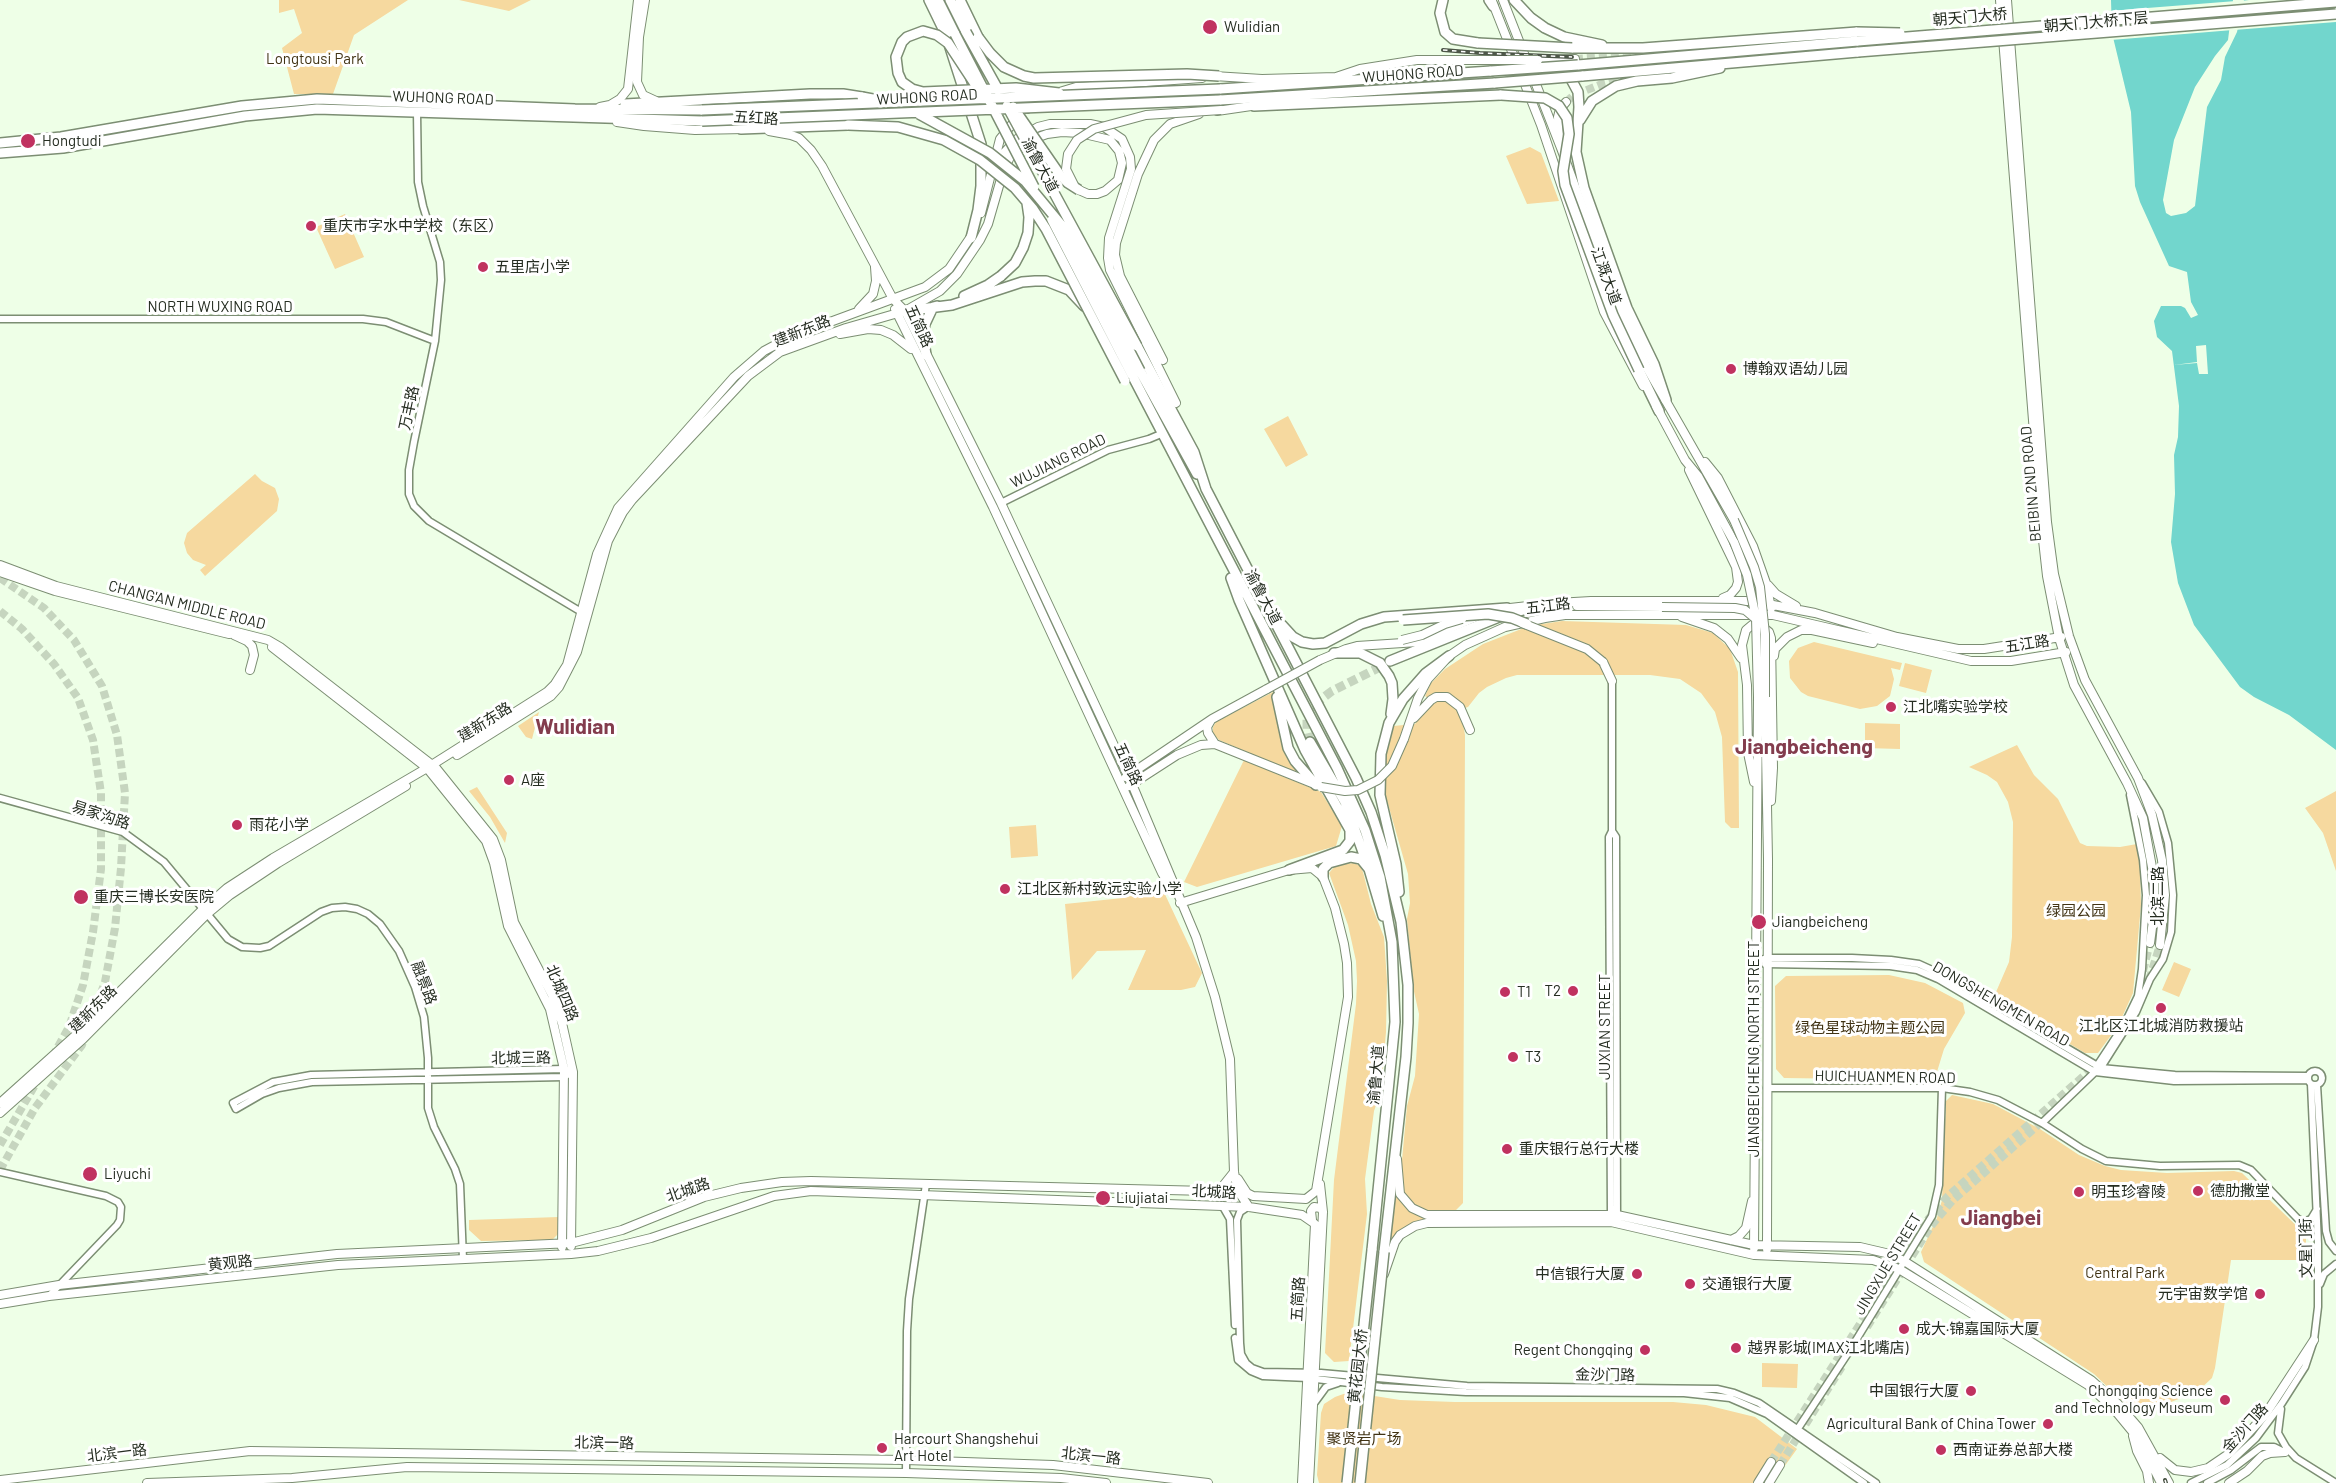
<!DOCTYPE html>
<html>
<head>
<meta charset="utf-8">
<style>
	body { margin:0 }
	canvas { display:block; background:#eeffe7 }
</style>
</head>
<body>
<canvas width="2336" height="1483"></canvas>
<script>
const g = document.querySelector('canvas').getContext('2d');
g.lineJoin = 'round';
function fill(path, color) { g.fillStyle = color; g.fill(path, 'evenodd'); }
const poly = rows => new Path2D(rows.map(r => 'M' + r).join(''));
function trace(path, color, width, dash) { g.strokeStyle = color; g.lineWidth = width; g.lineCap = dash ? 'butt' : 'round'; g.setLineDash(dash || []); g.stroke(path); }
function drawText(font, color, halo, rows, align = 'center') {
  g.font = font + ' Barlow,"Noto Sans SC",sans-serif'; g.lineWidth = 6; g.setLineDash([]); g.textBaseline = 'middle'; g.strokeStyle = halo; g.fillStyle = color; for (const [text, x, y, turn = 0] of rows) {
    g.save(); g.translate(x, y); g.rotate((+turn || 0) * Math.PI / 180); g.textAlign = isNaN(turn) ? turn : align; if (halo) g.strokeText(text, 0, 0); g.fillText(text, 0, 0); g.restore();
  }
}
const green = poly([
	[279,0,408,0,354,35,333,94,294,94,282,48,302,33,294,9,279,13],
	[459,0,531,0,509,11],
	[1530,147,1541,153,1559,201,1527,204,1506,156],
	[345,214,364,257,335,269,316,227],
	[1288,416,1308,455,1286,467,1264,429],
	[255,474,262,481,275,488,279,499,277,511,205,576,200,570,206,565,193,560,187,553,184,543,187,533],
	[1562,621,1686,625,1713,633,1730,649,1738,672,1739,828,1731,828,1725,822,1722,737,1715,712,1701,693,1680,679,1650,675,1517,675,1506,678,1487,687,1479,693,1468,707,1465,708,1456,700,1428,698,1425,696,1431,683,1445,669,1483,644,1529,626],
	[1814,642,1902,663,1900,670,1891,668,1894,679,1890,696,1877,706,1860,709,1808,696,1801,692,1790,678,1789,661,1798,648],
	[1905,663,1932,670,1926,693,1899,686],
	[1273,692,1285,749,1297,770,1295,773,1219,740,1213,734,1213,727,1216,722],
	[1443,699,1456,706,1462,718,1465,735,1463,1203,1454,1212,1427,1211,1417,1208,1405,1197,1402,1188,1401,1171,1407,1106,1415,1076,1419,1014,1413,987,1407,919,1410,903,1408,874,1386,797,1383,757,1393,726,1415,724,1425,709,1436,700],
	[539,712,532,739,526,737,518,726],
	[1865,723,1900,724,1900,749,1865,748],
	[2017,745,2034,775,2058,799,2080,843,2087,846,2120,847,2137,844,2140,865,2141,905,2133,993,2118,1026,2098,1053,2085,1053,1998,1001,1996,992,2009,962,2012,937,2013,822,2008,802,1997,782,1987,775,1969,767],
	[1244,760,1321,792,1342,826,1336,846,1197,887,1184,882],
	[477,787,507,833,505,843,490,817,469,791],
	[2336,791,2336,871,2323,833,2305,808],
	[1036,825,1038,856,1011,858,1009,827],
	[1354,863,1360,866,1363,872,1371,904,1384,937,1387,981,1386,1032,1381,1091,1374,1111,1365,1179,1367,1214,1349,1361,1334,1362,1325,1353,1334,1180,1356,1004,1357,981,1356,961,1348,925,1329,873,1336,865],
	[1162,888,1202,973,1195,987,1181,990,1128,990,1146,950,1097,951,1072,980,1065,904,1123,898],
	[2174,962,2191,969,2179,997,2162,990],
	[1889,975,1925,983,1963,1003,1965,1013,1944,1049,1936,1075,1929,1080,1784,1078,1776,1069,1775,986,1786,976],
	[1952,1095,1993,1104,2040,1129,2079,1155,2105,1166,2121,1170,2167,1173,2234,1171,2242,1173,2306,1235,2306,1260,2231,1260,2215,1368,2212,1378,2197,1392,2137,1415,2094,1374,1924,1262,1921,1252,1937,1218,1942,1200,1946,1101],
	[1395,1193,1407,1208,1424,1219,1403,1228,1392,1241,1390,1240],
	[559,1217,559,1233,552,1240,481,1241,469,1230,469,1220],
	[1762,1363,1798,1364,1797,1388,1762,1387],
	[1349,1392,1400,1400,1455,1402,1673,1402,1706,1405,1755,1417,1797,1449,1784,1467,1768,1461,1754,1483,1319,1483,1317,1475,1321,1413,1324,1404,1335,1397]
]);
const water = poly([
	[2111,0,2233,0,2228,40,2215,56,2195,87,2174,140,2163,200,2166,213,2171,216,2186,213,2195,206,2207,107,2221,80,2225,57,2237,32,2244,0,2336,0,2336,750,2289,715,2254,697,2240,687,2194,625,2178,583,2171,542,2175,494,2174,455,2178,437,2179,406,2172,351,2157,337,2154,321,2161,306,2181,306,2185,308,2191,318,2198,315,2191,302,2187,272,2169,266,2140,202,2135,186,2131,112,2112,33]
]);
const pier = poly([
	[2249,0,2336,0,2336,22,2234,30,2241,1],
	[2236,1,2233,30,2111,40,2109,11],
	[2206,345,2208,374,2199,374,2197,363,2174,365,2197,362,2196,346]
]);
const majorTunnel = poly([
	[1575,59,1769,44],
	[1566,102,1574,95,1602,84,1640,74],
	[0,578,44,608,74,640,102,686,117,735,125,793,121,868,115,928,105,982,82,1045,35,1108,0,1170],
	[0,611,22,629,54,664,78,698,93,740,101,793,101,869,93,932,83,985,69,1027,54,1054],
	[2143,971,2150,943],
	[2149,980,2160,945],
	[0,1145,38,1080],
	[1867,1327,1931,1226,1952,1201,2045,1119],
	[1771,1462,1925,1223,1948,1196,2095,1066],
	[1780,1465,1843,1365]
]);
const highwayTunnel = poly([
	[1310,742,1307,730,1307,718,1311,707,1332,691,1388,663]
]);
const minor = poly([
	[417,112,418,182,423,206,440,262,441,280,435,341,414,442,409,470,409,494,414,506,429,521,583,613],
	[0,319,363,319,386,322,435,341],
	[1001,503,1108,450,1149,439,1161,434],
	[1612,681,1612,831],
	[0,798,123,832,164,862,228,939,242,947,260,948,269,946,321,912,332,908,345,907,357,909,368,914,380,924,399,951,415,987,424,1017,428,1058,428,1108,434,1127,455,1169,460,1184,463,1259],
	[1756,961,1768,958,1852,958,1891,960,1919,964,1941,974,2101,1068,2175,1075,2308,1076],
	[1765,964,1890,966,1917,970,1938,979,2095,1072,2174,1081,2308,1080],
	[564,1069,573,1072,564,1077,312,1082,279,1088,262,1094,236,1109,233,1103,273,1082,311,1075,564,1069],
	[2100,1069,2136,1012,2150,979,2163,959,2171,932,2173,895,2168,843,2159,812,2142,783],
	'2308 1078a7 7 0 1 1 14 0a7 7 0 1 1-14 0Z',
	[2317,1085,2326,1231,2329,1242,2336,1251],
	[1767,1088,1942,1088,1970,1092,1998,1100,2042,1123,2082,1149,2106,1161,2160,1166,2239,1165,2251,1170,2298,1219,2304,1222,2311,1219,2317,1209],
	[2042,1123,2095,1072,2097,1066,2124,1025,2138,996,2142,969,2146,895,2143,860,2130,795],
	[0,1172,106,1196,118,1202,121,1207,120,1220,117,1225,49,1296],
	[1222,1205,1230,1219,1235,1325],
	[1246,1208,1240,1212,1237,1220,1240,1343,1241,1354,1246,1363,1252,1368,1263,1372,1321,1373,1467,1386,1717,1389,1734,1393,1759,1403,1876,1483],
	[1611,1217,1609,837,1612,831,1616,837,1617,1219],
	[2320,1284,2324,1274,2336,1264],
	[1235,1338,1238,1360,1251,1371,1263,1376,1308,1378,1382,1387,1466,1392,1684,1393,1730,1398,1767,1414,1864,1483],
	[1315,1402,1326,1387,1338,1383],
	[2281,1409,2278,1433,2286,1447,2296,1458,2336,1483],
	[1797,1430,1850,1350,1932,1216,1939,1185,1942,1088],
	[906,1473,907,1331,909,1299,926,1184],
	[2191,1483,2227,1465,2256,1438,2282,1403,2305,1367,2314,1340,2318,1307,2318,1244,2311,1084],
	[2207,1483,2231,1470,2261,1447,2274,1447,2284,1452]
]);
const major = poly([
	[645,0,639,37,637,82,643,95,656,101],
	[1503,0,1561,148,1621,312,1647,368,1734,520],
	[2000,0,2041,522,2047,576,2059,638,2074,685,2127,783,2143,818,2154,878,2154,913,2150,943],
	[2007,0,2047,522,2054,574,2069,636,2085,680,2138,778,2152,815,2162,860,2165,895,2160,945],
	[1492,1,1541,125,1604,312,1643,386],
	[1538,60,1575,59],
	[1214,76,1262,79,1336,77,1360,69,1417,60,1507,60],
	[600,107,610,105,620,99,628,89,638,0],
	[1027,109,1056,93,1076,87,1202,78],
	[1217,111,1258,105],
	[617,122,644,126,695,130,745,129],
	[769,131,791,135,799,138,811,150,822,166,893,299,905,311,1001,503,1132,784,1196,937,1215,997,1230,1059,1234,1172,1238,1191,1249,1207],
	[1559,137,1558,117,1560,109,1566,102],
	[997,164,1002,155,1017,139,1038,127,1050,124,1090,124,1104,127,1122,139,1130,157,1131,169,1109,238,1108,258,1110,270,1176,403],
	[981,213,1000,139,1018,117],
	[859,309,873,294,876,281,875,267],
	[895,309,993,507,1162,873,1171,888],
	[840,334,868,329,881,330,893,335,911,349],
	[1163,360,1120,276,1115,255,1116,243,1138,174,1154,140,1170,124,1199,114],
	[1656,406,1685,460,1698,476,1734,542],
	[1705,462,1718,478,1753,546,1766,583,1771,608],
	[1689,470,1736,567,1738,582,1736,588,1730,595,1723,598],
	[0,565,56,586,268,640,280,647,436,768,493,839,501,860,514,922,552,995,562,1023,573,1072,571,1246],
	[0,572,55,591,229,634],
	[1768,585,1776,594,1796,606],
	[1540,604,1591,601,1752,601,1815,613,1897,637,1958,649,1984,649,2061,637],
	[1577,606,1662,607],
	[1501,609,1528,606],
	[1682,617,1714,628,1728,639,1741,658],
	[234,635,247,641,252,646,254,655,250,670],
	[272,647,427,768,486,841,494,863,508,926,550,1009,564,1069,562,1247],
	[1774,656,1775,649,1787,637,1801,630,1812,630,1873,643],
	[1320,660,1346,649,1357,646,1418,642,1476,617],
	[1603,662,1612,681],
	[1765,697,1768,859,1767,1249],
	[1414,718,1431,700,1436,697,1447,697,1460,707,1470,730],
	[1211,720,1207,727,1208,733,1215,744],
	[1404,739,1418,698,1428,679,1449,656,1465,645,1505,627,1545,618,1565,615,1773,615,1971,661,2011,661,2066,652],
	[457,755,551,696,559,687,577,652,608,541,623,512,632,500,748,376,780,352,846,328,905,311,940,291,957,274,980,240,988,224,1003,172,1010,157,1033,139,1047,134,1062,132,1080,133,1110,140,1119,151,1122,163,1118,180,1105,191,1097,194,1088,194,1079,190],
	[1126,777,1212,719,1267,689],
	[1754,782,1748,753,1747,685,1742,645,1746,630,1752,625,1759,624,1769,632,1771,638,1773,768,1771,801],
	[1129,786,1177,755,1201,745,1215,744,1317,785],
	[1180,903,1289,870,1312,868,1323,877,1335,908,1344,944,1347,963,1348,997,1316,1191,1306,1199,1253,1196,1247,1193,1238,1179],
	[0,1103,77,1034,202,910,227,888,273,858,427,768,547,692,555,684,567,665,597,554,618,508,734,377,764,351,792,336,925,287,949,269,972,235],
	[0,1113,83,1039,206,915,230,895,278,863,406,786],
	[1397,1159,1400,1194,1412,1208,1427,1215,1617,1215,1754,1245,1860,1247,1890,1254,1904,1261,2091,1380,2118,1404,2138,1427,2169,1483],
	[1312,1220,1311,1211,1314,1207,1321,1208,1323,1212],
	[1731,1240,1739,1236,1746,1228,1752,1201],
	[1754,1248,1758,697],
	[1384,1274,1395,1242,1400,1235,1415,1226,1427,1223,1611,1222,1754,1255,1873,1260,1899,1269,2088,1385,2113,1408,2132,1431,2142,1445,2161,1483],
	[0,1295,59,1285,337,1254,571,1243,622,1230,704,1197,741,1188,782,1182,811,1181,1207,1191,1222,1187,1234,1172],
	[0,1304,49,1296,338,1265,571,1254,598,1251,651,1238,774,1196,811,1191,1249,1207,1302,1215,1315,1224,1302,1483],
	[2133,1436,2137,1451,2147,1471,2149,1483],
	[2160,1458,2175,1470,2191,1472,2208,1468,2230,1453,2265,1415,2314,1340],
	[0,1480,250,1451,906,1460,1053,1465,1208,1483],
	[147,1483,292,1478,407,1467,906,1473,1061,1478,1106,1483],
	[1309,1483,1323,1212,1320,1184],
	[1758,1483,1771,1462],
	[1769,1483,1780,1465],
	[2229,1483,2247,1471,2262,1456,2270,1453,2285,1452]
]);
const highway = poly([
	[929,0,946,35,981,144,981,186,978,210,971,238],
	[938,0,955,34],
	[950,0,966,32],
	[960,0,978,37],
	[1443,0,1440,13,1445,32,1453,39,1478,43],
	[1489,0,1493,6],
	[1514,0,1531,18,1545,28,1564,37,1602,45],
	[1572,48,1643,48,1857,32],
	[1549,60,1565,68,1578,92,1579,107,1576,152,1584,188,1627,308,1654,364,1666,400],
	[1578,65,1858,41],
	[1582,76,1858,52],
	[1220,89,1491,71],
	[1220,100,1495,83],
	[625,104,810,94,843,94,862,97],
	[1254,106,1501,95],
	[1580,120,1592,101,1616,86,1637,81,1672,78,1720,68],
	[741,129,848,125],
	[0,143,61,137,242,106,317,99,575,109,702,110],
	[0,153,63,148,245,116,317,109,702,121],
	[964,296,988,285,1001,276],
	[905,311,952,305,1022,282,1035,281,1046,281,1069,290,1084,306],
	[1137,346,1194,452,1206,489,1356,778,1371,812,1385,855,1401,922,1408,985,1408,1023,1406,1057,1384,1252],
	[926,355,923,335,925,324,933,307,937,306],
	[1639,370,1659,411],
	[1140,371,1197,474],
	[1132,375,1337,768,1365,830,1380,877,1392,942,1395,1022,1372,1250],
	[1231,578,1239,600,1305,750,1350,830,1350,841,1343,850,1289,870],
	[1282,625,1293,637,1302,642,1313,644,1325,643,1361,624,1384,617,1507,608],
	[1334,653,1360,653,1380,663,1389,676,1392,683,1393,699,1391,714],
	[1390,661,1499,617,1544,604],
	[1277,697,1288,748,1295,761,1316,785],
	[1310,742,1345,802,1369,869],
	[1323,877,1323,869,1329,863,1351,857,1361,859,1369,869,1383,916],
	[1399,892,1396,864,1380,795,1381,754,1389,723,1403,699,1426,673,1449,656]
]);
const rail = poly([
	[1443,50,1480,53,1572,57],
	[1858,50,2336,12],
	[2165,1480,2166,1483]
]);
const majorBridge = poly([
	[1507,60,1538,60],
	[1074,185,1066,169,1068,154,1077,140,1094,129,1146,115,1221,110],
	[1734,520,1754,567,1760,587,1765,634,1765,697],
	[1734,542,1747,575,1756,618,1758,697],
	[1662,607,1735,608,1745,610,1757,620],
	[1522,623,1587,649,1603,662],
	[1402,640,1422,635,1445,624,1462,619],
	[1267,689,1320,660],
	[1321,787,1345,791,1358,790,1378,780,1392,766,1404,739]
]);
const highwayBridge = poly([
	[966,32,1000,93],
	[1857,32,1900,33],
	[955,34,1034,187],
	[978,37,990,53,1004,67,1024,76,1034,78,1187,74,1219,76],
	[1858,41,2336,2],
	[1478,43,1572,48],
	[1858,52,2336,14],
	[1491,71,1578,65],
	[1495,83,1582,76],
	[977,87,948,43,937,35,923,31,907,37,902,42,896,57,898,73,902,82,912,89,923,92,1016,88,1059,93],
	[1501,95,1545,98,1559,106,1567,118,1569,134,1563,171,1565,185,1613,315,1639,370],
	[862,97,878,100],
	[1007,106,1137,346],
	[1013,107,1060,175,1068,183,1079,190],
	[702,110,1220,89],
	[919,114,990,153,1025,181,1063,227,1074,244,1140,371],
	[702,121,1220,100],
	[848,125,898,127,944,140,980,160,1015,188,1033,209,1046,229,1125,381],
	[1052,220,1132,375],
	[1001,276,1015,263,1023,248,1028,233,1029,217,1027,203],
	[1403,620,1488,614,1512,618,1527,624],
	[1347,1483,1372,1250],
	[1360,1483,1384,1252]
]);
const markers = [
	[1210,27,8,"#c03260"],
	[28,141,8,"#c03260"],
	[311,226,6,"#c03260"],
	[483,267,6,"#c03260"],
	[1731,369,6,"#c03260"],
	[1891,707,6,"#c03260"],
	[509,780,6,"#c03260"],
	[237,825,6,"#c03260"],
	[1005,889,6,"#c03260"],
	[81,897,8,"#c03260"],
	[1759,922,8,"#c03260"],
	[1573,991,6,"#c03260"],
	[1505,992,6,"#c03260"],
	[2161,1008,6,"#c03260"],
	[1513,1057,6,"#c03260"],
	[1507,1149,6,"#c03260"],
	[90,1174,8,"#c03260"],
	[2198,1191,6,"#c03260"],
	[2079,1192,6,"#c03260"],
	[1103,1198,8,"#c03260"],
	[1637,1274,6,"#c03260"],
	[1690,1284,6,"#c03260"],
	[2260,1294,6,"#c03260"],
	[1904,1329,6,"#c03260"],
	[1736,1348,6,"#c03260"],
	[1645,1350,6,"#c03260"],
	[1971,1391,6,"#c03260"],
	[2225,1400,6,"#c03260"],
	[2048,1424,6,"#c03260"],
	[882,1448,6,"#c03260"],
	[1941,1450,6,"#c03260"]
];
const streetNames = [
	["朝天门大桥",1970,17,-5],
	["朝天门大桥下层",2096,22,-5],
	["WUHONG ROAD",1413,74,-4],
	["WUHONG ROAD",927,97,-3],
	["WUHONG ROAD",443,98,2],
	["五红路",756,118,3],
	["渝鲁大道",1040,165,62],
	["江溉大道",1606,276,70],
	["NORTH WUXING ROAD",220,307],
	["五简路",919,326,65],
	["建新东路",802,331,-22],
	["万丰路",409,408,-78],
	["WUJIANG ROAD",1058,461,-26],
	["BEIBIN 2ND ROAD",2031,484,-95],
	["渝鲁大道",1263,597,62],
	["CHANG'AN MIDDLE ROAD",187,605,14],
	["五江路",1548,606,-7],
	["五江路",2027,644,-9],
	["建新东路",485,722,-32],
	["五简路",1128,764,65],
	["易家沟路",101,815,18],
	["北滨二路",2158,896,-90],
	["融景路",424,983,69],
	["北城四路",562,993,67],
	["DONGSHENGMEN ROAD",2001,1004,30],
	["建新东路",93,1009,-45],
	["JUXIAN STREET",1605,1027,-90],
	["JIANGBEICHENG NORTH STREET",1754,1049,-90],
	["北城三路",521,1058,-1],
	["渝鲁大道",1376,1075,-85],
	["HUICHUANMEN ROAD",1885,1077,1],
	["北城路",688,1190,-19],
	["北城路",1214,1192,3],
	["文星门街",2306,1248,-91],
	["黄观路",230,1263,-6],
	["JINGXUE STREET",1888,1264,-59],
	["五简路",1298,1299,-87],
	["黄花园大桥",1358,1366,-84],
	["金沙门路",1605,1375,1],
	["金沙门路",2245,1428,-48],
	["北滨一路",604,1443,1],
	["北滨一路",117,1453,-7],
	["北滨一路",1091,1456,6]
];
const poiNames = [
	["Wulidian",1224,27],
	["Hongtudi",42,141],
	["重庆市字水中学校（东区）",323,226],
	["五里店小学",495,267],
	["博翰双语幼儿园",1743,369],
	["江北嘴实验学校",1903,707],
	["A座",521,780],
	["雨花小学",249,825],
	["江北区新村致远实验小学",1017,889],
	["重庆三博长安医院",94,897],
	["Jiangbeicheng",1772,922],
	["T2",1561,991,"right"],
	["T1",1517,992],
	["江北区江北城消防救援站",2161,1026,"center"],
	["T3",1525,1057],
	["重庆银行总行大楼",1519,1149],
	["Liyuchi",104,1174],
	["德肋撒堂",2210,1191],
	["明玉珍睿陵",2091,1192],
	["Liujiatai",1116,1198],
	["中信银行大厦",1625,1274,"right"],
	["交通银行大厦",1702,1284],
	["元宇宙数学馆",2248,1294,"right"],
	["成大·锦嘉国际大厦",1916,1329],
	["越界影城(IMAX江北嘴店)",1748,1348],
	["Regent Chongqing",1633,1350,"right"],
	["中国银行大厦",1959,1391,"right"],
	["Chongqing Science",2213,1391,"right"],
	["and Technology Museum",2213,1408,"right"],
	["Agricultural Bank of China Tower",2036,1424,"right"],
	["Harcourt Shangshehui",894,1439],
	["Art Hotel",894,1456],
	["西南证券总部大楼",1953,1450]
];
const parkNames = [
	["Longtousi Park",315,59],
	["绿园公园",2076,911],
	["绿色星球动物主题公园",1870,1028],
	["Central Park",2125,1273],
	["聚贤岩广场",1364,1439]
];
const districtNames = [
	["Wulidian",575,727],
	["Jiangbeicheng",1804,747],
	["Jiangbei",2001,1218]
];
fill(green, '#f6d99f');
fill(water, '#72d6cd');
fill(pier, '#eeffe7');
trace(majorTunnel, '#c6d5bf', 8, [8, 4]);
trace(highwayTunnel, '#c6d5bf', 9, [9, 4.5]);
trace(minor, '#7c8e73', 9);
trace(major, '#7c8e73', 10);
trace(highway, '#7c8e73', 12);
trace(minor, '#fff', 6);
trace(major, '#fff', 8);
trace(highway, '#fff', 9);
trace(rail, '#4d5748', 4);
trace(rail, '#fff', 1.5, [4.5]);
trace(majorBridge, '#7c8e73', 10, []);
trace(highwayBridge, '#7c8e73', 12, []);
trace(majorBridge, '#fff', 8);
trace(highwayBridge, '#fff', 9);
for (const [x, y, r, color] of markers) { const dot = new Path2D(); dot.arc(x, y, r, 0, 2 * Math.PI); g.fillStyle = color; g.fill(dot); trace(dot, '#fff', 2); }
drawText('15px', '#252d21', '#fff', streetNames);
drawText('15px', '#252d21', '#fff', poiNames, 'left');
drawText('15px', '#413314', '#fff', parkNames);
drawText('bold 21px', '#833c4d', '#fff', districtNames);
</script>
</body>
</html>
